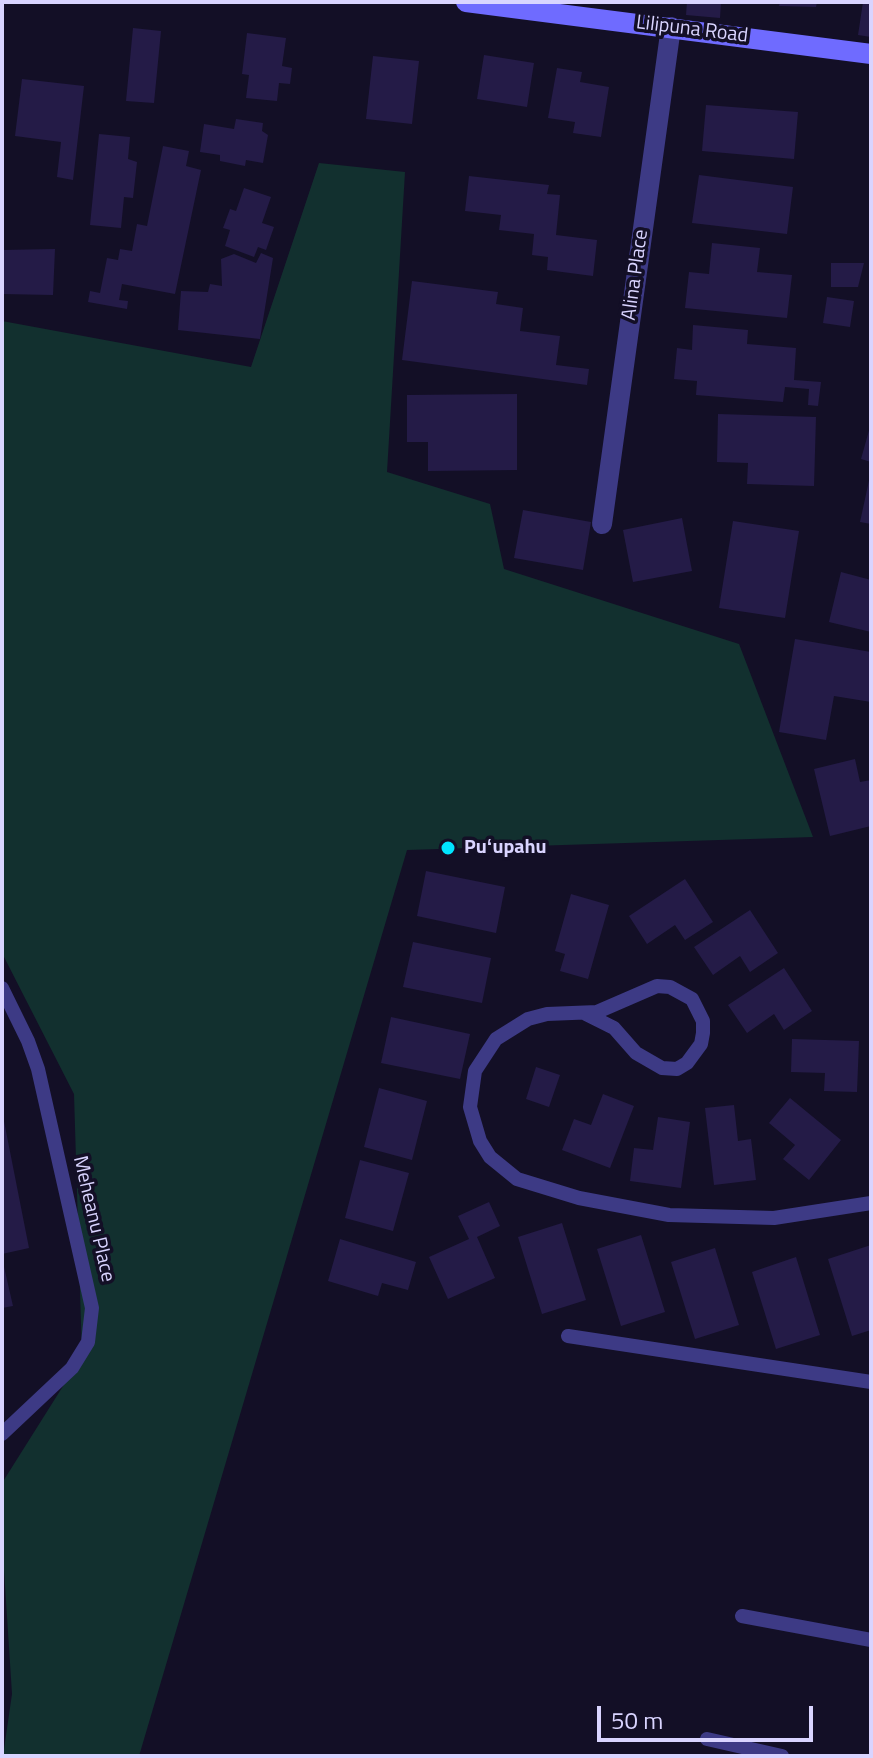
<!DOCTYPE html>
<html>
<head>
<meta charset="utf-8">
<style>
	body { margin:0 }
	#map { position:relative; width:873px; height:1758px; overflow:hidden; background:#130f26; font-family:"Titillium Web",sans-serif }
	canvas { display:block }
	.frame { position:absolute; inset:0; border:4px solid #d9d4ff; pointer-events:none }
	.scale { position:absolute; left:597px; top:1706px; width:216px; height:36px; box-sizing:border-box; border:4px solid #d9d4ff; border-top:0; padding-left:10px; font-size:24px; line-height:28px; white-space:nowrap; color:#d9d4ff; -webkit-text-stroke:6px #130f26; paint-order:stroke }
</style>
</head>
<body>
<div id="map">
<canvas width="873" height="1758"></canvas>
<div class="frame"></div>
<div class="scale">50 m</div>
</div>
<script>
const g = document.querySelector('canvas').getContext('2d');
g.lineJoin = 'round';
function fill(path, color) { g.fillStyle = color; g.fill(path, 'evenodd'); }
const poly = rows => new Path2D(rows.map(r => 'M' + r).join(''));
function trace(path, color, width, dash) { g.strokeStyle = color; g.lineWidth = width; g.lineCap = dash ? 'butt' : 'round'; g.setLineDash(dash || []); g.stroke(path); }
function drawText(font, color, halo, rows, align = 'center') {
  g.font = font + ' "Titillium Web",sans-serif'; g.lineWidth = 7; g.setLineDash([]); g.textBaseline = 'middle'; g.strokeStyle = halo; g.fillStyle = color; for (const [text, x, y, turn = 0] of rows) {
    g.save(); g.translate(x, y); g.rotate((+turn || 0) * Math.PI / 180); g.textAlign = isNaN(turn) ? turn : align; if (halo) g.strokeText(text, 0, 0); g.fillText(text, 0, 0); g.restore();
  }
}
const green = poly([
	[319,163,405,172,387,472,490,504,504,569,739,644,813,837,407,850,139,1756,3,1756,12,1694,2,1539,2,1483,82,1356,74,1094,2,953,2,321,251,367]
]);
const building = poly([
	[687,2,721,2,720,18,686,15],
	[780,2,817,2,816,7,779,6],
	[863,2,871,2,871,37,858,35],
	[133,28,161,31,154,103,126,101],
	[247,33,286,38,282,66,292,68,290,84,279,83,277,101,246,98,249,75,242,74],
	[484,55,534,63,527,107,477,99],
	[373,56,419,61,412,124,366,119],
	[557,68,582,72,580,82,609,87,601,137,573,133,575,122,548,118],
	[22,79,84,86,73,180,57,177,61,142,15,136],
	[706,105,798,112,794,159,702,151],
	[236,119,263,123,262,131,268,135,263,163,246,160,245,166,220,161,220,155,200,152,204,124,234,129],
	[99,134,130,137,128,159,137,162,133,198,124,197,121,228,90,225],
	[163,146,189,151,186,166,201,170,175,294,122,284,119,300,128,301,127,309,88,302,90,291,100,293,107,258,118,260,120,249,132,251,137,224,147,226],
	[699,175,793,187,787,234,692,223],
	[469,176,549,185,547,194,560,195,556,235,597,240,593,276,547,270,548,257,532,255,534,234,499,230,501,215,465,211],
	[244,188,271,197,262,223,274,227,266,250,258,247,254,257,225,246,230,230,223,228,230,209,236,211],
	[712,243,760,248,757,272,792,275,787,318,685,308,689,272,709,274],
	[55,249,53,295,2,294,2,250],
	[261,253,273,258,260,339,178,330,181,291,208,292,210,284,222,286,221,259,234,254,256,263],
	[831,263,864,263,858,287,831,287],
	[412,281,498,292,496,304,523,308,520,331,560,336,556,365,589,369,587,385,402,360],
	[827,297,854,301,850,327,823,323],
	[693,325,748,330,747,344,796,348,794,380,821,382,818,406,808,405,809,389,785,387,783,402,696,395,697,381,674,379,677,348,692,350],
	[517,394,517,470,428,471,428,442,407,442,407,395],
	[718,414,816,417,814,486,747,484,748,463,717,462],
	[870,427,871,427,871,462,861,459],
	[870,476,871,476,871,524,860,522],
	[523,510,591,522,583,570,514,558],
	[682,518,692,571,633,582,623,530],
	[733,521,799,531,785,618,719,608],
	[841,572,871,580,871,632,829,622],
	[795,639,871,652,871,702,834,696,826,740,779,732],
	[855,759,860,782,871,780,871,826,830,836,814,769],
	[426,871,505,887,496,933,417,916],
	[685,879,713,922,685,940,675,925,647,944,629,916],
	[571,894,609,905,588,979,560,971,565,954,555,951],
	[750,910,778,953,750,972,740,956,713,975,694,947],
	[413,942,491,958,482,1003,403,987],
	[784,968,812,1011,784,1030,774,1014,747,1033,728,1005],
	[391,1017,470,1034,460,1079,381,1063],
	[792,1039,859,1041,857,1092,824,1091,825,1073,791,1072],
	[536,1067,560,1075,549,1107,526,1099],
	[379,1088,427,1101,412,1160,364,1147],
	[603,1094,634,1106,610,1168,562,1150,574,1119,591,1125],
	[790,1098,841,1140,809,1180,783,1159,795,1145,769,1123],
	[734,1105,738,1141,751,1139,756,1180,714,1185,705,1108],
	[3,1116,29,1248,2,1254,2,1117],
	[658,1117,690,1122,681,1188,630,1181,634,1148,653,1150],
	[360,1160,409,1173,393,1231,345,1218],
	[489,1202,500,1226,477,1237,495,1278,448,1299,429,1257,469,1239,458,1216],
	[562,1223,586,1300,542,1314,518,1237],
	[641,1235,665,1312,621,1326,597,1249],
	[340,1239,416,1262,408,1290,382,1283,378,1296,328,1281],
	[871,1245,871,1330,852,1336,828,1259],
	[715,1248,739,1325,695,1339,671,1262],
	[796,1257,820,1335,776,1349,752,1272],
	[2,1258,13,1306,2,1308]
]);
const lane = poly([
	[2,988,28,1041,38,1069,92,1308,88,1342,72,1368,2,1434],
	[586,1014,614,1028,636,1053,662,1068,677,1069,687,1063,701,1044,703,1033,703,1021,692,999,670,987,657,986,597,1012,547,1014,528,1019,496,1039,475,1071,470,1107,480,1141,490,1157,517,1179,579,1198,669,1215,774,1218,871,1203],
	[568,1336,871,1382],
	[742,1616,871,1640],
	[707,1739,782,1756]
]);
const street = poly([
	[602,524,671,27]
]);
const secondary = poly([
	[466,2,871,54]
]);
const markers = [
	[448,848,8,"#00e5ff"]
];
const streetNames = [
	["Lilipuna Road",692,30,7],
	["Alina Place",636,275,-82],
	["Meheanu Place",93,1219,77]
];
const poiNames = [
	["Puʻupahu",464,848]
];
fill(green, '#12302f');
fill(building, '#241b47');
trace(lane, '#3d3a85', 14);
trace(street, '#3d3a85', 20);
trace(secondary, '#6f6bff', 20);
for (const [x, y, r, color] of markers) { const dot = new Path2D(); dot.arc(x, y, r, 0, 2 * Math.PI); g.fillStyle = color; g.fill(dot); trace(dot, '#130f26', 3); }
drawText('20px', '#d9d4ff', '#130f26', streetNames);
drawText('bold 20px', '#d9d4ff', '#130f26', poiNames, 'left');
</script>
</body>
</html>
